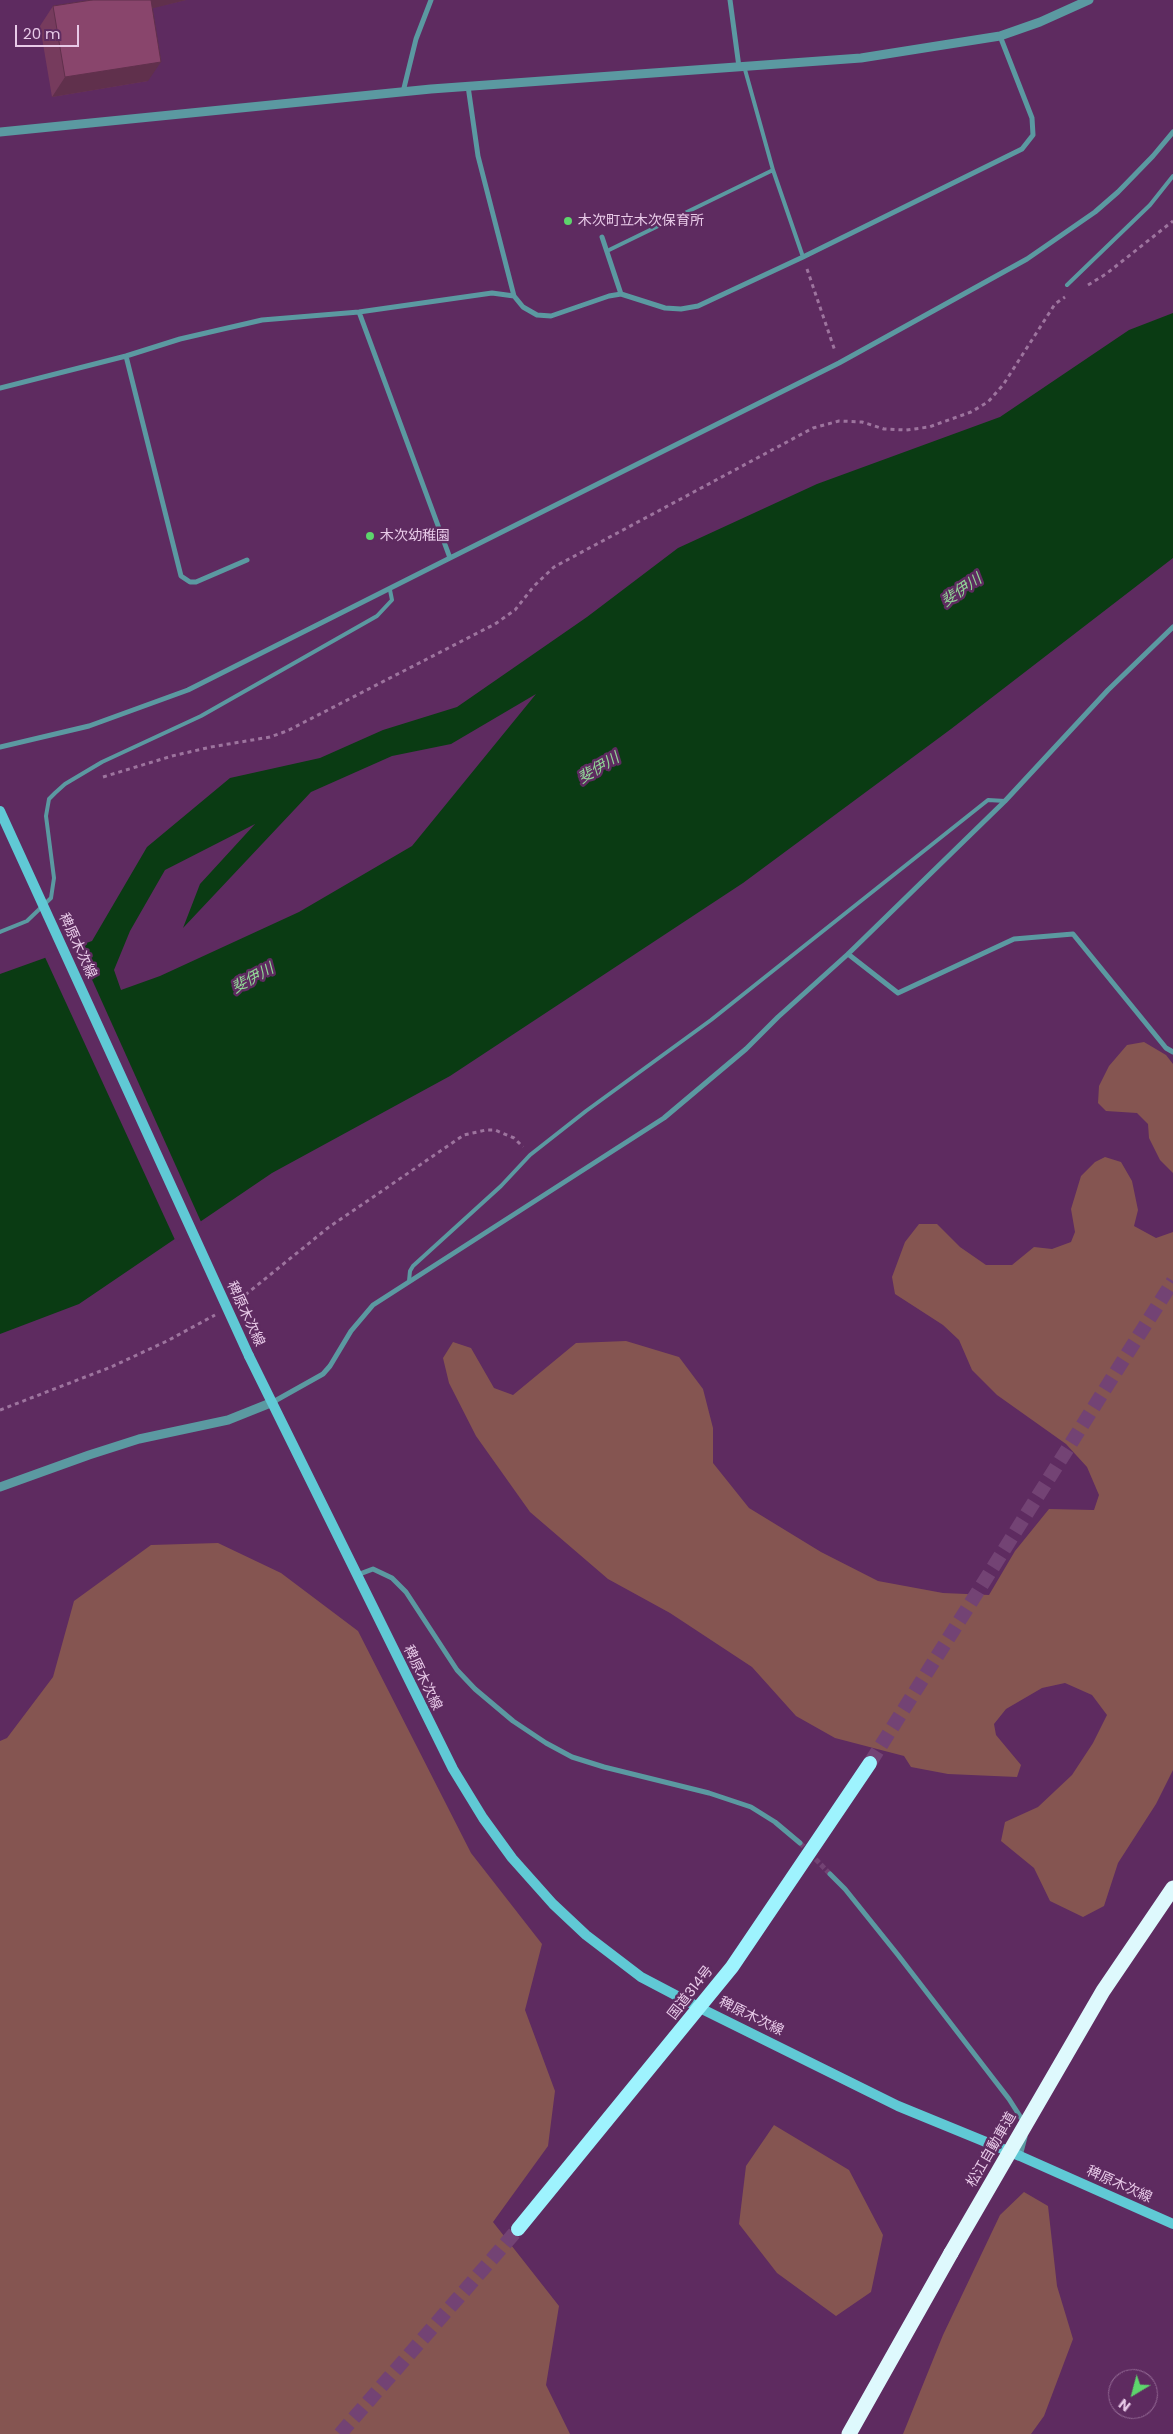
<!DOCTYPE html>
<html>
<head>
<meta charset="utf-8">
<style>
	body { margin:0 }
	#map { position:relative; width:1173px; height:2434px; overflow:hidden; background:#5e2b60; font-family:Poppins,sans-serif }
	canvas { display:block }
	.north { position:absolute; left:1108px; top:2369px; width:50px; height:50px; box-sizing:border-box; background:#5e2b60; border:1px solid #956b96; border-radius:50%; rotate:217deg; font-size:14px; font-weight:700; line-height:20px; text-align:center; color:#e8cae8 }
	.north::after { content:''; display:block; margin:auto; width:18px; height:22px; background:#5dd56c; clip-path:polygon(50% 0,100% 100%,50% 72%,0 100%) }
	.scale { position:absolute; left:15px; top:25px; width:64px; height:22px; box-sizing:border-box; border:2px solid #e8cae8; border-top:0; padding-left:6px; font-size:15px; line-height:18px; white-space:nowrap; color:#e8cae8; -webkit-text-stroke:4px #5e2b60; paint-order:stroke }
</style>
</head>
<body>
<div id="map">
<canvas width="1173" height="2434"></canvas>
<div class="north">N</div>
<div class="scale">20 m</div>
</div>
<script>
const g = document.querySelector('canvas').getContext('2d');
g.lineJoin = 'round';
function fill(path, color) { g.fillStyle = color; g.fill(path, 'evenodd'); }
const poly = rows => new Path2D(rows.map(r => 'M' + r).join(''));
function trace(path, color, width, dash) { g.strokeStyle = color; g.lineWidth = width; g.lineCap = dash ? 'butt' : 'round'; g.setLineDash(dash || []); g.stroke(path); }
function drawText(font, color, halo, rows, align = 'center') {
  g.font = font + ' Poppins,"Noto Sans JP",sans-serif'; g.lineWidth = 5; g.setLineDash([]); g.textBaseline = 'middle'; g.strokeStyle = halo; g.fillStyle = color; for (const [text, x, y, turn = 0] of rows) {
    g.save(); g.translate(x, y); g.rotate((+turn || 0) * Math.PI / 180); g.textAlign = isNaN(turn) ? turn : align; if (halo) g.strokeText(text, 0, 0); g.fillText(text, 0, 0); g.restore();
  }
}
const green = poly([
	[1144,1042,1166,1055,1173,1064,1173,1173,1160,1160,1149,1138,1148,1124,1137,1113,1106,1111,1098,1103,1099,1086,1109,1066,1127,1045],
	[1105,1157,1121,1162,1132,1181,1138,1210,1134,1226,1156,1238,1173,1232,1173,1770,1156,1804,1118,1863,1104,1906,1083,1917,1050,1901,1034,1868,1001,1841,1005,1822,1038,1807,1072,1775,1093,1743,1107,1715,1092,1695,1065,1683,1042,1688,1006,1709,994,1724,996,1735,1021,1765,1017,1777,948,1774,911,1767,904,1756,835,1738,796,1716,752,1667,670,1613,608,1579,530,1512,476,1436,449,1383,443,1358,453,1342,471,1348,494,1388,513,1395,576,1343,626,1341,679,1357,703,1389,713,1428,713,1463,749,1508,821,1552,878,1581,943,1593,989,1595,1015,1551,1049,1509,1094,1510,1099,1495,1087,1467,1066,1444,997,1395,972,1370,959,1340,943,1325,895,1294,892,1277,905,1242,919,1224,937,1224,960,1247,986,1265,1012,1265,1034,1247,1052,1249,1071,1242,1075,1232,1071,1209,1081,1176,1095,1162],
	[218,1543,281,1573,358,1631,471,1853,542,1944,525,2010,555,2091,548,2146,493,2222,559,2306,546,2385,570,2434,0,2434,0,1741,7,1738,53,1677,74,1601,151,1545],
	[774,2125,849,2170,883,2235,871,2292,836,2316,777,2273,739,2224,746,2166],
	[1024,2192,1048,2206,1057,2286,1073,2339,1044,2416,1031,2434,903,2434,943,2335,1000,2215]
]);
const water = poly([
	[1173,313,1173,558,951,729,743,883,450,1076,272,1173,79,1304,0,1334,0,974,92,941,147,847,230,778,320,758,383,730,457,707,587,617,678,548,817,484,1000,417,1129,330],
	[536,694,412,846,299,912,160,976,121,990,114,970,130,931,165,870,255,824,200,884,183,928,311,792,392,756,451,744]
]);
const pier = poly([
	[76,944,202,1224,176,1242,44,955]
]);
const minorTunnel = poly([
	[800,1843,830,1874]
]);
const trunkTunnel = poly([
	[870,1763,1173,1281],
	[340,2434,518,2229]
]);
const path = poly([
	[807,269,835,351],
	[1088,285,1106,274,1173,221],
	[103,777,172,756,211,747,270,737,287,731,495,624,515,610,534,586,554,567,813,428,839,421,862,422,884,429,906,430,929,427,971,412,988,402,1003,385,1055,304,1065,297],
	[239,1300,329,1227,464,1135,486,1130,495,1130,514,1138,523,1147],
	[0,1410,111,1367,167,1341,215,1315]
]);
const service = poly([
	[744,66,773,170,803,257],
	[607,251,773,170],
	[1067,285,1150,205,1173,176],
	[0,932,27,921,51,898,54,878,46,816,49,799,55,793,65,784,102,762,201,716,377,616,392,600,390,590],
	[409,1281,410,1271,413,1266,501,1186,530,1155,586,1111,711,1020,988,800,1005,801]
]);
const minor = poly([
	[730,0,739,67],
	[468,86,478,156,514,296,523,307,537,315,551,316,609,296,621,294,665,308,681,309,698,306,803,257,1022,149,1033,135,1032,118,1000,36],
	[403,92,416,39,431,0],
	[602,237,621,294],
	[126,356,181,576,190,582,196,582,247,560],
	[0,388,126,356,180,339,262,320,359,312,492,293,514,296],
	[450,558,839,363,1027,259,1095,212,1118,192,1153,156,1173,132],
	[0,747,89,726,188,690,450,558,359,312],
	[848,954,898,993,1014,939,1073,934,1166,1048,1173,1052],
	[273,1402,323,1374,330,1366,351,1331,373,1305,664,1118,746,1049,778,1017,848,954,1005,801,1108,690,1173,627],
	[357,1575,373,1569,392,1578,406,1592,457,1670,475,1689,513,1721,546,1743,572,1757,604,1767,709,1793,751,1807,775,1822,800,1843],
	[830,1874,845,1889,898,1955,1009,2099,1023,2121],
	[1020,2156,1025,2137]
]);
const tertiary = poly([
	[0,132,431,89,861,58,1000,36,1040,22,1089,0],
	[0,1487,89,1455,139,1439,228,1420,273,1402]
]);
const secondary = poly([
	[249,1356,453,1769,483,1818,512,1858,553,1904,586,1935,641,1977,700,2008,898,2106,1020,2156,1173,2224]
]);
const trunk = poly([
	[518,2229,732,1967,870,1763]
]);
const motorway = poly([
	[849,2434,951,2253]
]);
const secondaryBridge = poly([
	[0,811,249,1356]
]);
const motorwayBridge = poly([
	[951,2253,1103,1991,1173,1888]
]);
const wall = poly([
	[92,0,186,0,152,8,148,81,52,97,40,26,53,6]
]);
const shadedWall = poly([
	[149,0,186,0,142,11],
	[161,62,148,81,52,97,65,77]
]);
const building = poly([
	[92,0,151,0,161,62,65,77,53,6,92,0]
]);
const markers = [
	[568,221,5,"#5dd56c"],
	[370,536,5,"#5dd56c"]
];
const poiNames = [
	["木次町立木次保育所",578,221],
	["木次幼稚園",380,536]
];
const streetNames = [
	["稗原木次線",77,946,65],
	["稗原木次線",245,1314,65],
	["稗原木次線",422,1678,64],
	["国道314号",691,1993,-52],
	["稗原木次線",751,2017,26],
	["松江自動車道",992,2150,-60],
	["稗原木次線",1119,2185,24]
];
const waterNames = [
	["斐伊川",962,591,-35],
	["斐伊川",599,769,-31],
	["斐伊川",253,979,-29]
];
fill(green, '#855551');
fill(water, '#0a3b13');
fill(pier, '#5e2b60');
trace(minorTunnel, '#734374', 5, [5, 2.5]);
trace(trunkTunnel, '#734374', 14, [14, 7]);
trace(path, '#9d749e', 3, [4, 4]);
trace(service, '#5b99a1', 4);
trace(minor, '#5b99a1', 5);
trace(tertiary, '#5b99a1', 9);
trace(secondary, '#60c9d5', 10);
trace(trunk, '#9ef3fe', 14);
trace(motorway, '#def9fd', 15);
trace(secondaryBridge, '#60c9d5', 10);
trace(motorwayBridge, '#def9fd', 15);
fill(wall, '#763b5d');
fill(shadedWall, '#60304c');
fill(building, '#89456c');
trace(building, '#60304c', 1);
for (const [x, y, r, color] of markers) { const dot = new Path2D(); dot.arc(x, y, r, 0, 2 * Math.PI); g.fillStyle = color; g.fill(dot); trace(dot, '#5e2b60', 2); }
drawText('14px', '#e8cae8', '#5e2b60', poiNames, 'left');
drawText('14px', '#e8cae8', '#5e2b60', streetNames);
drawText('italic 15px', '#91d796', '#5e2b60', waterNames);
</script>
</body>
</html>
